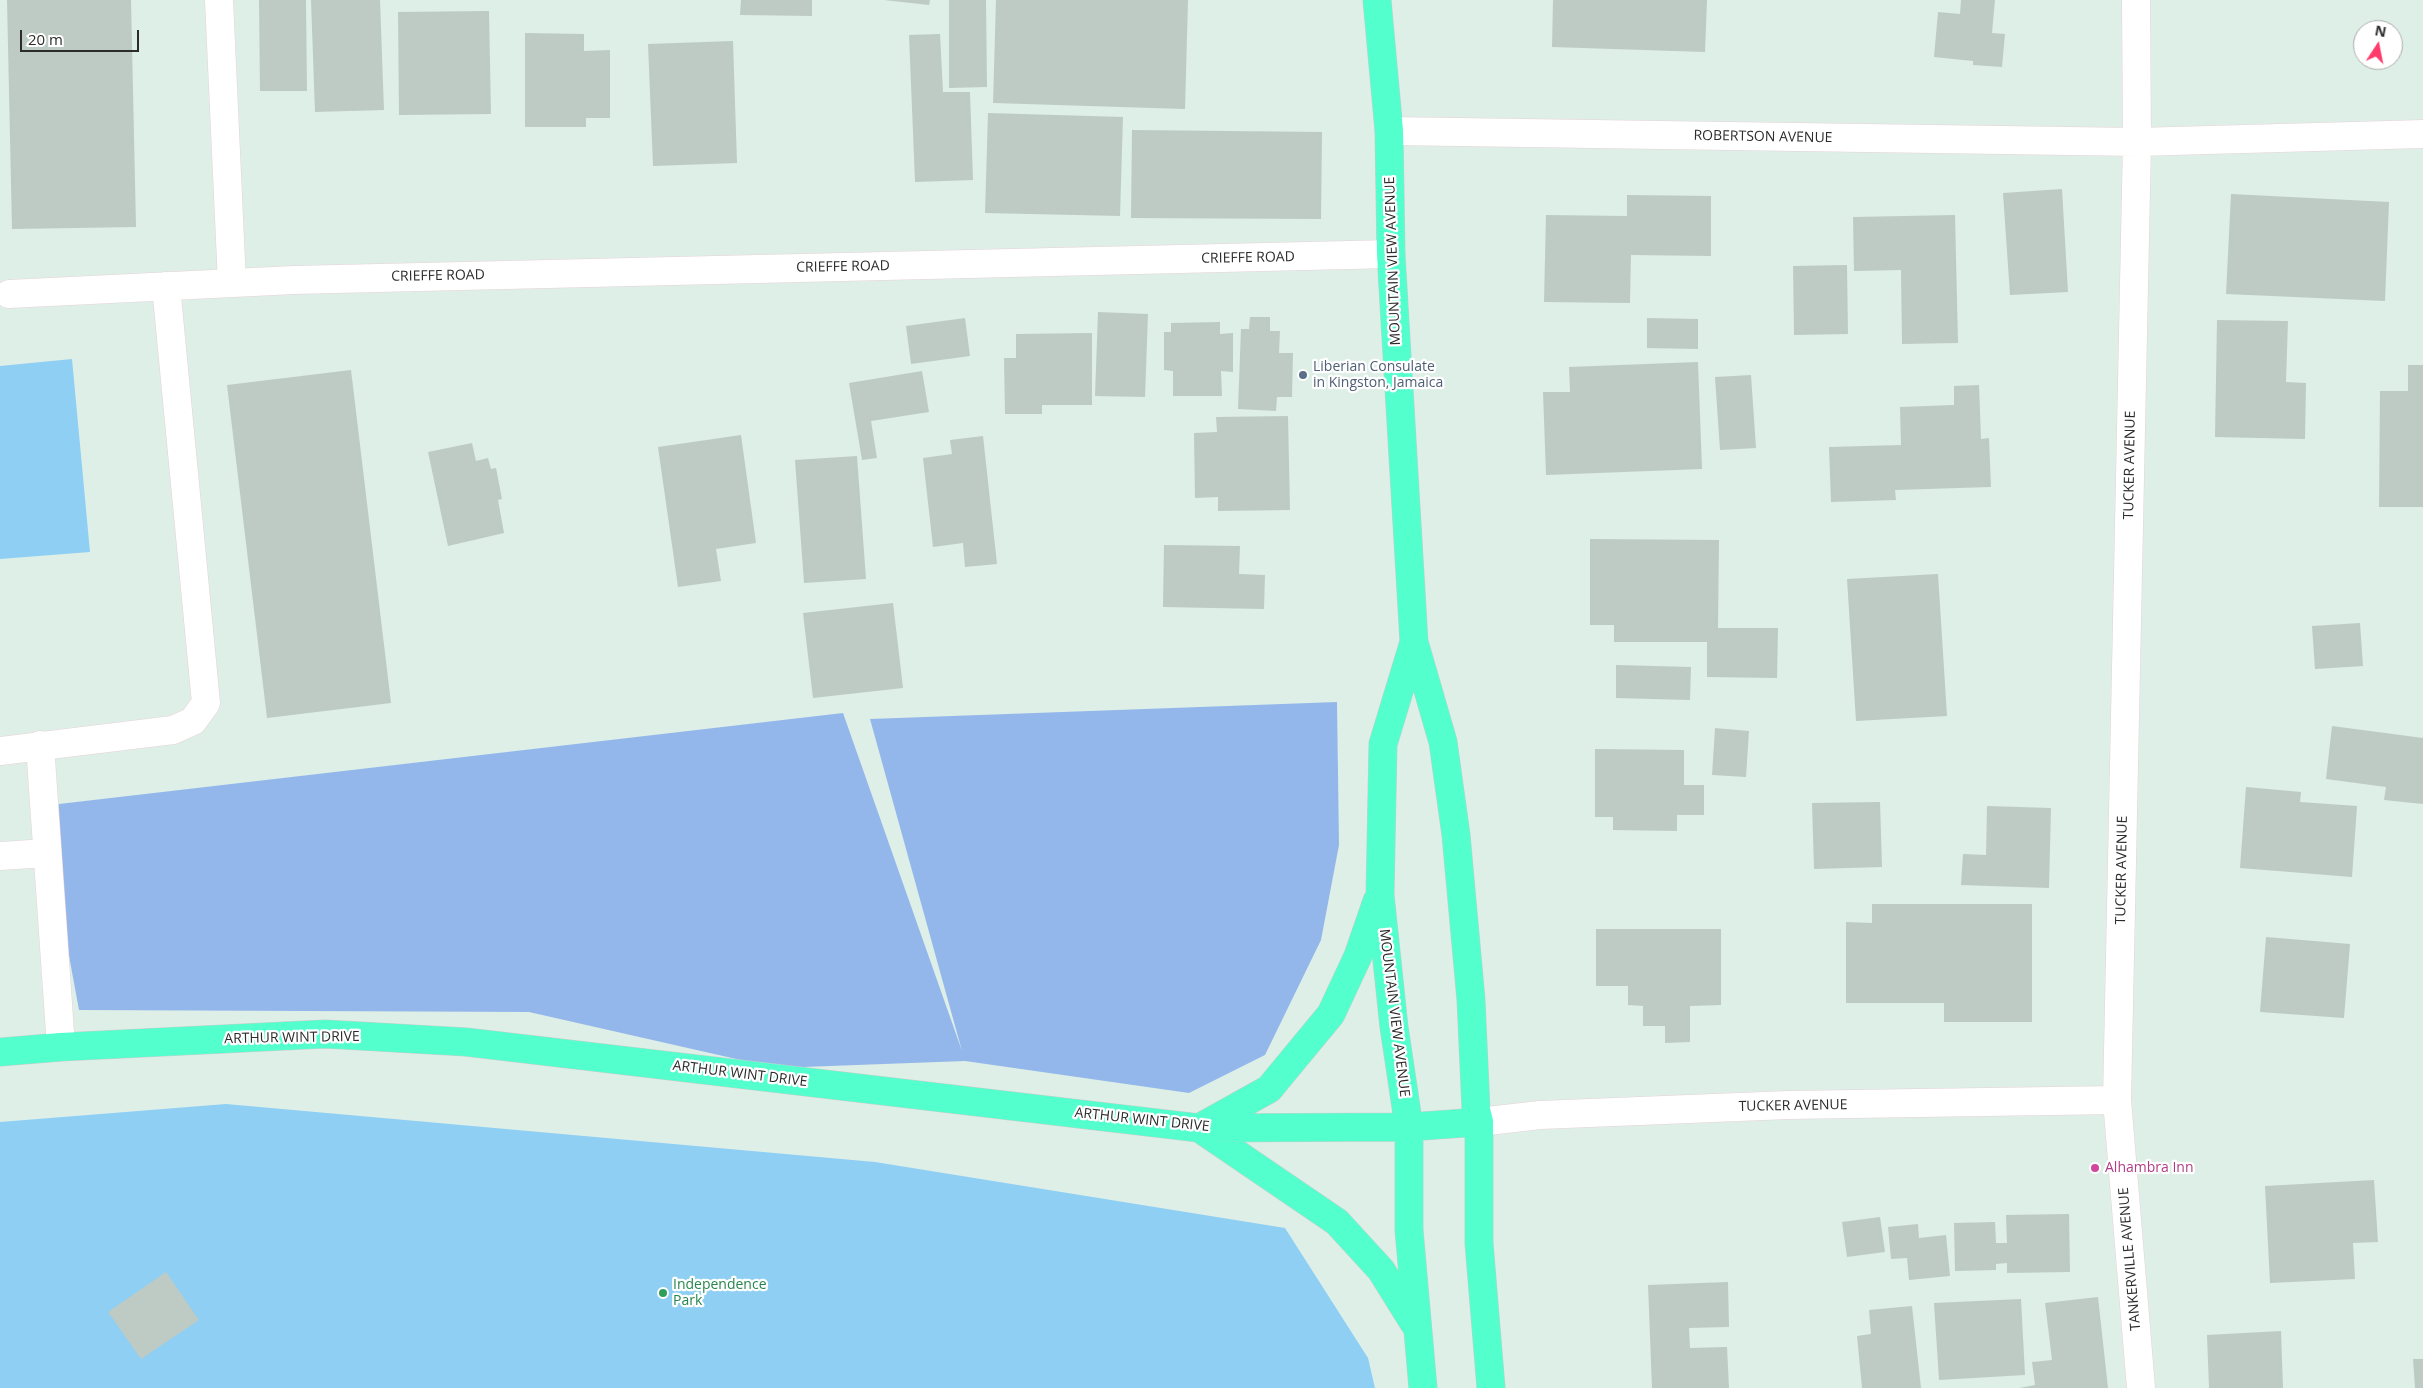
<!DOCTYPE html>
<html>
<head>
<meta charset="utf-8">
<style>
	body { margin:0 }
	#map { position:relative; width:2423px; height:1388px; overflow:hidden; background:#deefe7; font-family:"Open Sans",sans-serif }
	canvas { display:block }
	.north { position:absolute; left:2353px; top:20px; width:50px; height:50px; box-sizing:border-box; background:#fff; border:1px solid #ababab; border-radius:50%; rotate:11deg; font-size:14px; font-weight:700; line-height:20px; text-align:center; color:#2c2c2c }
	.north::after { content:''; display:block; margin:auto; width:18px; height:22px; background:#ff3b6b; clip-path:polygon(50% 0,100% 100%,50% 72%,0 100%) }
	.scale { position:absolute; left:20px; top:30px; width:119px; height:22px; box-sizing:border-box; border:2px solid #2c2c2c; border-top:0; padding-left:6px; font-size:15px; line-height:18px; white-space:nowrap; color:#2c2c2c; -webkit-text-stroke:4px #fff; paint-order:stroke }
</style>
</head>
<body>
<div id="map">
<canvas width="2423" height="1388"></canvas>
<div class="north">N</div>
<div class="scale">20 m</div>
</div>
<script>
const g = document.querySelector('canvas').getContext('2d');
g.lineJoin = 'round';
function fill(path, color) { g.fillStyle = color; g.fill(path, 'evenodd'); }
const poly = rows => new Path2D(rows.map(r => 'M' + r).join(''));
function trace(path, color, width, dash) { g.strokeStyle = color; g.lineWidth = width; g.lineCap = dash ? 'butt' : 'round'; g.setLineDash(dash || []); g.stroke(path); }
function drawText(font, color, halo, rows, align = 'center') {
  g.font = font + ' "Open Sans",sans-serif'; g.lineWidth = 4.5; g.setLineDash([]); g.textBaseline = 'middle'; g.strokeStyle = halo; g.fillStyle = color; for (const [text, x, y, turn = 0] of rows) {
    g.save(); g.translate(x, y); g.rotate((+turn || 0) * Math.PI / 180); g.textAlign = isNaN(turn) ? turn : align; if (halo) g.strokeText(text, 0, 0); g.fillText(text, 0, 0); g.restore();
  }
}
const green = poly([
	[1337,702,1339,845,1321,940,1265,1055,1189,1093,965,1061,776,1068,529,1012,79,1010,46,831,59,804,843,713,962,1051,870,719]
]);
const pitch = poly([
	[72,359,90,552,0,559,0,366],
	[226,1104,875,1162,1285,1228,1368,1358,1375,1388,0,1388,0,1122]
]);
const building = poly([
	[7,0,131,0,136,227,12,229],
	[259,0,306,0,307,91,260,91],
	[311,0,380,0,384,110,315,112],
	[741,0,812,0,812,16,740,15],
	[884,0,930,0,929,5],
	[949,0,986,0,987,87,949,88],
	[996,0,1188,0,1185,109,993,103],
	[1553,0,1707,0,1705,52,1552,47],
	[1961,0,1995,0,1992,33,2005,34,2002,67,1973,65,1973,61,1934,57,1938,12,1960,14],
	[489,11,491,114,399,115,398,12],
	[525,33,584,34,584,51,610,50,610,118,586,118,586,127,525,127],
	[940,34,943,92,970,92,973,180,915,182,909,35],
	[733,41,737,163,653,166,648,44],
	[988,113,1123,117,1120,216,985,213],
	[1132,130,1322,132,1321,219,1131,218],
	[2062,189,2068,292,2010,295,2003,193],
	[2231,194,2389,202,2385,301,2226,294],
	[1627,195,1711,196,1711,256,1631,255,1630,303,1544,302,1546,215,1627,216],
	[1955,215,1958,343,1902,344,1901,270,1854,271,1853,217],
	[1847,265,1848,334,1794,335,1793,266],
	[1098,312,1148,314,1145,397,1095,396],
	[1250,317,1270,317,1270,331,1280,331,1279,353,1293,353,1292,397,1277,397,1276,411,1238,409,1241,329,1249,329],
	[965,318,970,356,911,364,906,326],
	[1647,318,1698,319,1698,349,1647,348],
	[2217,320,2288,321,2286,382,2306,383,2305,439,2215,437],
	[1220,322,1220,334,1233,333,1233,372,1221,371,1222,396,1173,396,1173,371,1164,370,1164,332,1171,332,1171,323],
	[1092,333,1092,405,1042,405,1042,414,1005,414,1004,358,1016,358,1016,334],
	[1698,362,1702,469,1546,475,1543,392,1570,392,1569,367],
	[2408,365,2423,365,2423,507,2379,507,2380,391,2408,391],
	[351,370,391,703,267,718,227,385],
	[922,371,929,412,871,421,877,458,862,460,849,383],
	[1751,375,1756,448,1720,450,1715,377],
	[1979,385,1981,439,1989,438,1991,487,1895,490,1896,500,1831,502,1829,447,1901,445,1900,407,1954,405,1954,386],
	[1288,416,1290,510,1218,511,1218,497,1195,498,1194,433,1217,432,1216,417],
	[741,435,756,543,716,549,721,581,678,587,658,447],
	[983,436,997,564,965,567,963,543,933,547,923,458,952,454,950,440],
	[472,443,476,461,488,458,491,469,496,468,502,499,498,500,504,533,448,546,428,452],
	[857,456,866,579,804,583,795,460],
	[1590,539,1719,540,1718,628,1778,628,1777,678,1707,677,1707,642,1614,642,1614,625,1590,625],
	[1164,545,1240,546,1239,574,1265,575,1264,609,1163,607],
	[1938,574,1947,716,1856,721,1847,579],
	[893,603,903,688,813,698,803,613],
	[2360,623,2363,666,2315,669,2312,626],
	[1616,665,1691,667,1690,700,1616,698],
	[2332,726,2423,738,2423,804,2384,800,2386,787,2326,779],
	[1715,728,1749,731,1746,777,1712,775],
	[1595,749,1684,750,1684,785,1704,785,1704,815,1677,815,1677,831,1613,830,1613,817,1595,817],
	[2246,787,2301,792,2300,802,2357,806,2352,877,2240,868],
	[1880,802,1882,867,1814,869,1812,803],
	[1987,806,2051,808,2049,888,1961,885,1963,854,1986,855],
	[1872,904,2032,904,2032,1022,1944,1022,1944,1003,1846,1003,1846,922,1872,923],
	[1596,929,1721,929,1721,1005,1690,1006,1690,1042,1665,1043,1665,1026,1643,1026,1643,1006,1628,1005,1628,986,1596,986],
	[2266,937,2350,944,2344,1018,2260,1012],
	[2374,1180,2378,1242,2353,1243,2355,1279,2270,1283,2265,1186],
	[2069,1214,2070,1272,2007,1273,2007,1263,1996,1264,1996,1270,1955,1271,1954,1223,1995,1222,1996,1243,2007,1243,2006,1215],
	[1880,1217,1885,1252,1847,1257,1842,1222],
	[1918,1224,1919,1238,1946,1235,1950,1276,1909,1280,1907,1258,1891,1259,1888,1227],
	[166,1272,199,1320,141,1359,108,1312],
	[1728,1282,1729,1327,1689,1328,1690,1348,1727,1347,1729,1388,1652,1388,1648,1285],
	[2098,1297,2108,1388,2019,1388,2035,1385,2032,1362,2052,1360,2045,1303],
	[2021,1299,2025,1375,1939,1380,1934,1303],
	[1912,1306,1921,1388,1862,1388,1857,1336,1871,1334,1869,1310],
	[2281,1331,2283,1388,2209,1388,2207,1335],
	[2413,1359,2423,1359,2423,1388,2415,1388]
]);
const minor = poly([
	[219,0,232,283],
	[2136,0,2137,142,2117,1100,2141,1388],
	[1389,131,2137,142,2423,134],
	[9,294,294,280,1391,254],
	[40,745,61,1047],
	[0,751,173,730,193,721,206,703,166,286],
	[0,856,47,853],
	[1479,1122,1540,1115,1788,1105,2117,1100]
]);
const major = poly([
	[1377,0,1389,131,1391,254,1414,642,1443,742,1456,835,1471,1000,1476,1110,1479,1122,1479,1243,1491,1388],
	[1414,642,1383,744,1380,895,1394,1027,1409,1127,1409,1230,1423,1388],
	[1377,901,1358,956,1331,1014,1269,1089,1199,1128,1337,1222,1381,1270,1414,1323],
	[0,1052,61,1047,325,1034,466,1042,1199,1128,1409,1127,1479,1122]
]);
const markers = [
	[1303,375,5,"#5c6f8a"],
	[2095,1168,5,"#d1479c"],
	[663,1293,5,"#2e9e5b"]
];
const streetNames = [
	["ROBERTSON AVENUE",1763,137,1],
	["CRIEFFE ROAD",1248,258,-1],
	["MOUNTAIN VIEW AVENUE",1393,261,-92],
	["CRIEFFE ROAD",843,267,-1],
	["CRIEFFE ROAD",438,276,-1],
	["TUCKER AVENUE",2130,465,-89],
	["TUCKER AVENUE",2122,870,-89],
	["MOUNTAIN VIEW AVENUE",1394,1013,83],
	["ARTHUR WINT DRIVE",292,1038,-1],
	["ARTHUR WINT DRIVE",740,1074,7],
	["TUCKER AVENUE",1793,1106,-1],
	["ARTHUR WINT DRIVE",1142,1120,6],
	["TANKERVILLE AVENUE",2130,1259,-95]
];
const serviceNames = [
	["Liberian Consulate",1313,367],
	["in Kingston, Jamaica",1313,383]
];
const hotelNames = [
	["Alhambra Inn",2105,1168]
];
const leisureNames = [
	["Independence",673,1285],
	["Park",673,1301]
];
fill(green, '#94b7eb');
fill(pitch, '#8fcff4');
fill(building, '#bdcbc4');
trace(minor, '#e6d2d7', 29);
trace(major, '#ccc', 29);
trace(minor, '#fff', 28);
trace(major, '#53ffcd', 28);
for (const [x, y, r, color] of markers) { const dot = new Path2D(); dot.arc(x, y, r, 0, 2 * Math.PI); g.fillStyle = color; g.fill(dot); trace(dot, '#fff', 2); }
drawText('14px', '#2c2c2c', '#fff', streetNames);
drawText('14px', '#4e5e75', '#fff', serviceNames, 'left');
drawText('14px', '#b23c85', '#fff', hotelNames, 'left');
drawText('14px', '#27864d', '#fff', leisureNames, 'left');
</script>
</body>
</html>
